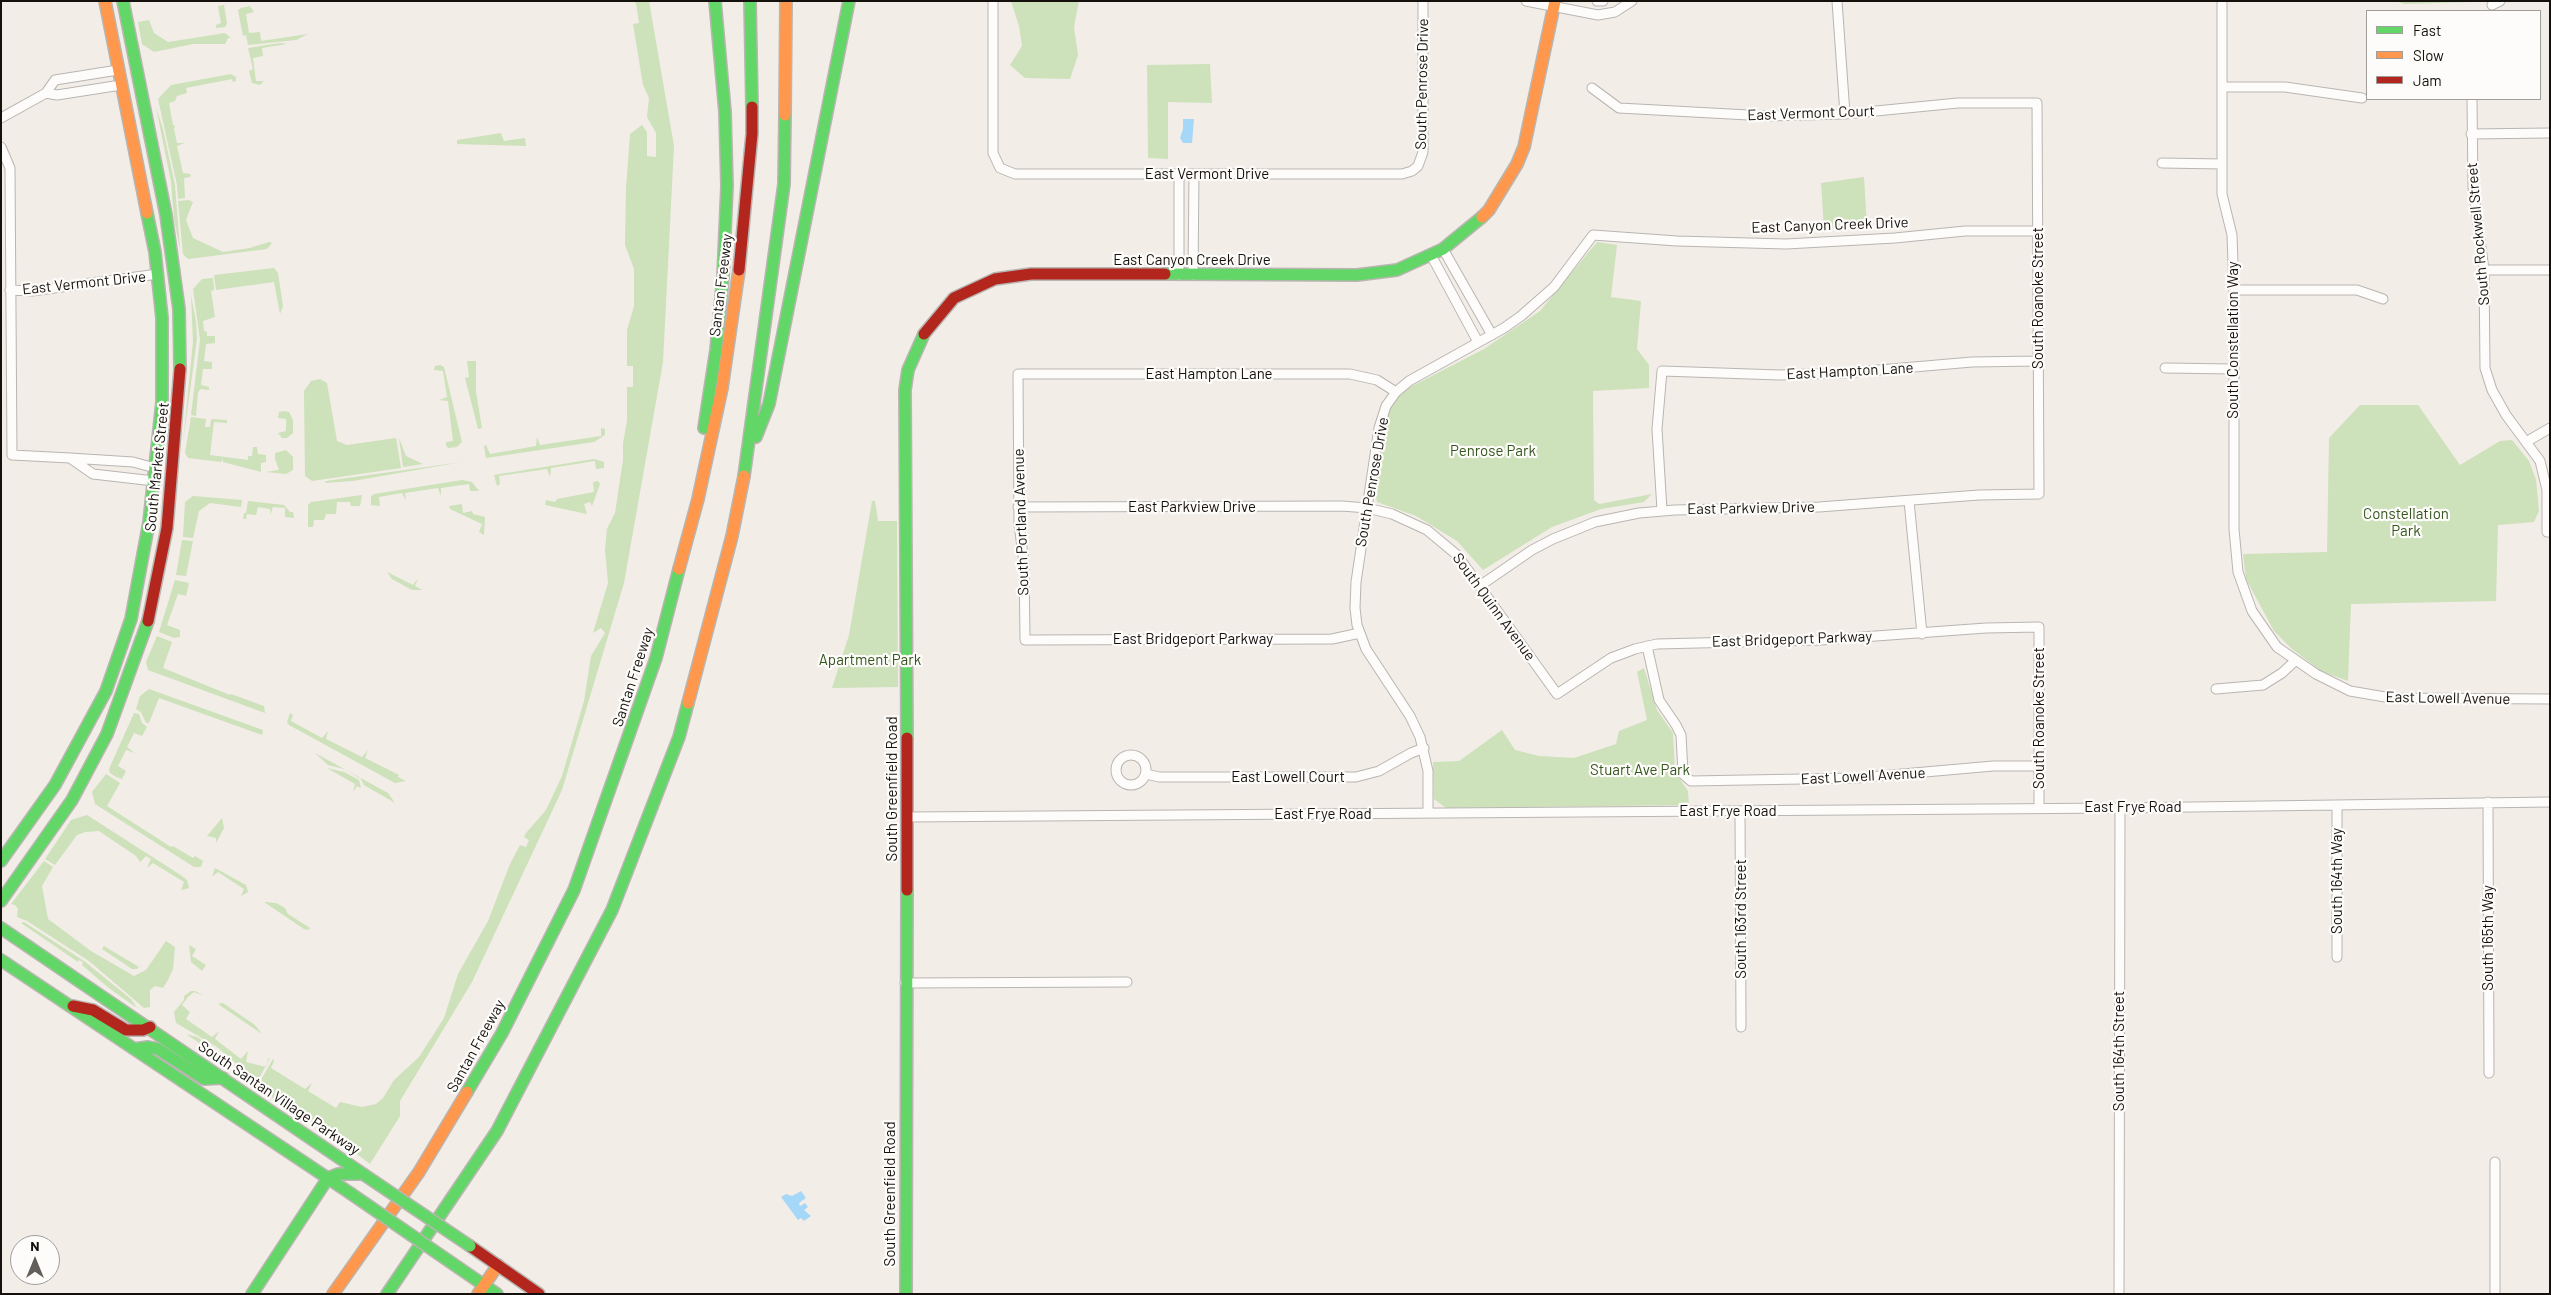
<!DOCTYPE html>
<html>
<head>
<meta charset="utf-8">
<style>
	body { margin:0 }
	#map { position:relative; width:2551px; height:1295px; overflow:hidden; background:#f2ede7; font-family:Barlow,sans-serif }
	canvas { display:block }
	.frame { position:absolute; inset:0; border:2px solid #14110d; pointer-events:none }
	.legend { position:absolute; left:2366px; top:10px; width:175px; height:90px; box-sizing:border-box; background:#fefcfa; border:1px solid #a09e9b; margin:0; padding:6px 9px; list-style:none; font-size:15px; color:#14110d }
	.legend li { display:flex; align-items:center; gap:10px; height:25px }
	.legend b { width:25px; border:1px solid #a09e9b }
	.north { position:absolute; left:10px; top:1235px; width:50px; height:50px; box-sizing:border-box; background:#fefcfa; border:1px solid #a09e9b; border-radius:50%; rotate:0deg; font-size:14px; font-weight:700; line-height:20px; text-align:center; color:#14110d }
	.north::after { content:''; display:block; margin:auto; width:18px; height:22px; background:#625e59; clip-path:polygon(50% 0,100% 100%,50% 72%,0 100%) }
</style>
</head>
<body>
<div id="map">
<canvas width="2551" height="1295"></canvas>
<div class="frame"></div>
<ul class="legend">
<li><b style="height:6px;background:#63d668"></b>Fast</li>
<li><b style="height:6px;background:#ff974d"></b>Slow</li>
<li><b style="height:6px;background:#b3261e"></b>Jam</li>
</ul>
<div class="north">N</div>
</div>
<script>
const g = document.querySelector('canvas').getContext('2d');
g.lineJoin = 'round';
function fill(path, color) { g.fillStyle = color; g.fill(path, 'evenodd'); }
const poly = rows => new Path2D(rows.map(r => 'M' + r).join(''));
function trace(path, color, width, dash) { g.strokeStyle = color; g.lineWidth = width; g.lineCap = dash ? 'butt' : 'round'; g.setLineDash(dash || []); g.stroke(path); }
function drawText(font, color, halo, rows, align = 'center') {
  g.font = font + ' Barlow,sans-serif'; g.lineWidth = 4.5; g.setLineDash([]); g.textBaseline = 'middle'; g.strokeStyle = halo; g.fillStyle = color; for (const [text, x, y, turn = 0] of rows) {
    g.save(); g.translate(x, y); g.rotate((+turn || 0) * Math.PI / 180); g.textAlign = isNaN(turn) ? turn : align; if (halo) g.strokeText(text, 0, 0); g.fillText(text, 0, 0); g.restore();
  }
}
const green = poly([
	[631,1,649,1,674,146,663,362,624,583,562,790,472,982,400,1101,400,1116,370,1164,330,1134,273,1098,259,1083,273,1059,274,1061,271,1068,305,1089,312,1083,308,1091,336,1108,340,1102,362,1107,376,1104,383,1098,394,1080,419,1057,444,1018,458,974,488,921,510,864,520,845,526,847,529,840,524,837,526,833,546,810,562,776,584,701,591,656,605,633,601,628,593,633,608,583,605,550,607,529,615,513,623,460,623,443,627,421,627,387,633,387,633,366,627,366,627,330,634,306,634,269,625,245,626,188,630,134,642,125,647,132,647,156,656,157,656,133,647,117,649,98,643,85,633,24,639,23,636,3],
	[1011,1,1079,1,1074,27,1078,55,1070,79,1025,78,1010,65,1022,46,1019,26],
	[2395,1,2471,1,2472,2,2405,4],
	[224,5,227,23,225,27,216,28,216,25,221,23,218,6],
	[250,6,254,12,246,14,249,33,260,32,261,41,308,34,296,40,248,45,246,35,243,36,238,10,241,8],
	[149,20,154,33,168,42,225,33,231,38,228,38,225,44,193,44,154,52,142,44,138,22],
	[280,43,287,44,262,48,263,56,253,58,256,81,264,81,260,85,252,83,249,71,253,69,248,48],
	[1210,64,1212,103,1168,102,1168,159,1148,158,1147,65],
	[231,74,236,77,236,81,233,82,232,79,186,88,187,93,177,96,175,101,169,103,173,125,175,126,174,129,177,143,185,143,177,146,183,173,191,174,190,177,184,178,185,198,178,199,177,185,158,99,171,85],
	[156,107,163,129,175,185,180,250,174,219,171,182],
	[501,133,504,141,525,138,526,146,457,144,457,140],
	[1864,177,1867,226,1824,229,1821,183],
	[189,200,193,202,186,220,193,238,223,252,250,248,269,242,272,243,267,249,188,259,183,254,178,201],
	[1597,242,1617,245,1611,297,1641,301,1637,349,1649,365,1649,388,1593,391,1594,500,1599,504,1652,494,1644,502,1601,509,1552,527,1483,570,1457,541,1416,516,1377,502,1375,492,1383,432,1393,396,1484,349,1540,311],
	[274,268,278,273,283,306,280,314,274,282,216,290,214,275],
	[213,278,214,290,211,291,215,317,203,321,204,331,207,332,207,336,215,336,215,343,206,344,204,361,212,362,212,369,203,369,201,385,209,387,209,390,201,389,198,392,196,416,191,415,200,340,193,289,202,279],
	[191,295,196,322,197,339,183,442,193,342],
	[467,361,476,361,476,392,482,428,478,429,465,378,469,377],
	[440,365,444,367,462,442,457,447,448,448,446,445,446,442,453,441,448,401,439,400,447,397,443,371,434,370,435,366],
	[320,379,327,383,337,441,347,445,396,438,401,468,312,481,305,476,304,391,311,381],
	[2360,405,2418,405,2460,465,2500,441,2512,440,2529,461,2536,480,2539,511,2534,522,2498,525,2496,601,2351,604,2348,681,2321,671,2292,649,2274,631,2246,579,2243,554,2327,552,2329,438],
	[283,411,289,412,293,420,293,433,287,438,282,438,278,433,286,431,286,419,278,418,279,412],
	[191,417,206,419,205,427,210,427,211,419,227,420,227,423,214,422,210,455,248,460,248,456,252,456,253,447,257,447,258,454,266,455,266,462,261,463,261,472,223,462,223,459,221,462,188,458,185,453],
	[601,428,605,429,605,435,594,442,486,458,484,446,486,445,490,454,536,446,537,437,540,445,601,436],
	[399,438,406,456,423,464,403,467],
	[286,450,293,457,293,470,286,474,266,472,279,470,275,459,275,453],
	[594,459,604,462,604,468,596,469,595,461,551,468,550,477,547,469,499,476,500,484,497,486,494,475],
	[462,462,353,481,325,483,326,481],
	[462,480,472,482,479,491,470,491,469,484,441,488,441,496,438,488,405,493,406,501,402,493,379,497,380,506,371,505,371,496,374,494],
	[598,481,600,484,592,506,590,502,584,504,587,514,545,505,546,500,555,502,557,499,594,492,593,482],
	[362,495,360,506,351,506,350,502,337,502,336,514,326,514,324,520,314,520,313,527,308,527,308,505,311,502],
	[193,496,242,500,241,507,210,503,199,511,193,538,183,537,185,502],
	[248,501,284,505,290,512,293,512,294,518,285,517,285,508,273,507,270,515,270,509,258,507,256,515,247,514,246,519,243,519,244,513,246,513],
	[872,501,875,501,878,521,897,521,898,687,832,688,849,635],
	[462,504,463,513,472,511,473,514,485,517,484,535,479,532,482,524,450,509,449,506],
	[182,540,193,541,186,576,176,575],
	[387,572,413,585,418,578,415,586,422,590,412,590,392,579],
	[175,580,189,583,186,596,178,594,167,625,180,630,180,637,174,638,159,632],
	[157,636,172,642,163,668,230,695,231,694,264,706,265,713,148,670,146,662],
	[1644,668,1657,710,1673,733,1675,772,1688,791,1689,805,1446,808,1434,799,1433,762,1459,761,1502,730,1515,750,1539,756,1574,758,1616,744,1619,731,1647,720,1637,672],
	[149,689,263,730,262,735,159,698,149,723,146,723,141,712,136,709,140,696],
	[134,713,139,714,142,723,147,727,142,736,134,733,127,747,135,753,126,750,118,766,126,771,122,779,116,777,110,773,109,769],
	[290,713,293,715,291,721,322,738,328,731,326,739,362,757,368,750,365,758,399,775,398,777,406,781,395,783,289,725,287,722],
	[315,753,388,793,395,803,364,785,361,779,344,769,328,765],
	[327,768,344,772,359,780,361,788,357,786,353,792,355,784],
	[106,774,120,783,107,806,171,847,173,846,193,858,195,856,203,861,201,867,194,867,95,804,92,792],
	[87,815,182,876,187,880,189,888,181,890,184,882,153,863,147,868,151,859,146,856,140,862,136,856,99,831,85,832,77,835,55,865,45,859,71,820],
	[222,818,224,828,216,843,216,838,207,836],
	[44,861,53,867,42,886,48,919,91,951,134,976,146,970,166,941,175,947,173,969,168,980,163,988,155,986,150,990,150,1007,144,1008,89,961,27,921,17,917,18,909,15,905,11,904],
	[215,868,246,885,248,892,241,896,244,889,218,872,212,877],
	[264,902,276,903,285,908,288,914,310,928,308,930,304,929],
	[24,922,84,961,131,999,137,1008,110,989,82,965,83,962,79,960,78,962,21,923],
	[189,945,196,949,192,956,206,965,202,971,191,962],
	[104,946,139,967,142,963,137,969,132,969,102,949],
	[191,991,195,991,204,996,194,992,188,997,182,1005,190,1012,186,1019,212,1037,219,1031,215,1039,241,1059,248,1051,246,1062,266,1067,268,1059,270,1058,257,1082,217,1047,176,1023,174,1012,184,1000,184,996],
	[223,1003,255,1025,262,1034,218,1004],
	[186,1034,197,1037,211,1046,235,1067]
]);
const water = poly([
	[1183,119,1194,119,1192,143,1183,143,1180,138,1183,129],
	[801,1191,806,1198,799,1203,800,1206,805,1203,808,1207,804,1210,811,1216,804,1221,801,1218,798,1220,781,1197,786,1194,792,1196]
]);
const street = poly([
	[993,1,993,153,1000,168,1015,174,1402,174,1412,171,1418,166,1423,152,1423,1],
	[1526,1,1598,15,1615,12,1632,1],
	[1597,1,1603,1],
	[1837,1,1845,114],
	[2222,1,2222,194,2232,235,2234,290,2234,529,2238,572,2252,611,2277,647,2316,674,2350,691,2391,698,2550,699],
	[2492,5,2500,1],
	[118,70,55,80,46,93,57,95,121,85],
	[2222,87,2285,87,2362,98],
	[2472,99,2473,187,2484,270,2485,368,2492,390,2506,415,2540,461,2547,490,2547,532,2550,532],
	[1,118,46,93],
	[2471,134,2550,133],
	[1,147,10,168,12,455,70,458],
	[2162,163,2222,164],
	[1443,249,1492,335],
	[1431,255,1478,342],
	[2484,270,2550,270],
	[1179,275,1179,174],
	[1193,275,1194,174],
	[10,290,32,291,158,274],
	[2234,290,2357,290,2383,299],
	[2165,368,2234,369],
	[2526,442,2550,428],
	[154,481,93,474,70,458,133,462,155,468],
	[1909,501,1922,634],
	[1018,507,1342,506,1367,508,1392,514,1427,530,1457,555,1557,694,1611,658,1635,649,1657,644,1821,640,1986,628,2039,627,2039,808],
	[1662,510,1657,429,1662,371,1779,375,1844,373,1972,362,2038,361],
	[1481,585,1532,550,1553,539,1595,522,1639,513,1675,510,1819,507,1979,495,2039,494,2037,103,1958,103,1845,114,1767,116,1619,108,1592,88],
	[1360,633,1332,639,1025,640,1024,563,1019,524,1018,374,1350,374,1377,380,1396,392],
	[1647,646,1659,700,1676,725,1681,735,1683,774,1691,781,1857,778,1993,766,2040,766],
	[2216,689,2263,685,2282,673,2296,660],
	'1116 770a15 15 0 1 1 30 0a15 15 0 1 1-30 0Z',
	[1146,774,1159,777,1356,777,1379,771,1411,753,1424,748],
	[2488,802,2489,1073],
	[2337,805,2337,957],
	[1740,811,1741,1027],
	[1428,813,1428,771,1420,737,1410,716,1366,649,1357,625,1355,608,1356,582,1379,428,1386,406,1396,392,1409,381,1504,328,1521,316,1554,287,1593,235,1677,241,1786,244,1895,238,1965,231,2038,231],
	[907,817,2120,808,2550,802],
	[905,983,1127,982],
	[2119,1294,2120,808],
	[2495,1294,2495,1162]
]);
const fast = poly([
	[123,1,166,215,179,309,180,369],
	[750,1,752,107],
	[1165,274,1357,275,1397,270,1443,249,1482,217],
	[704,428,716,350,723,277,727,186,725,112,715,1],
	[756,437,769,404,849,1],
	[744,476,784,184,785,115],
	[907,738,905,390,908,370,924,334],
	[1,861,55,785,106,691,131,619,149,522,162,402,162,318,155,252,147,213],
	[1,901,72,800,107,734,148,621],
	[1,928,363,1174],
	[1,960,350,1193],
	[134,1049,148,1047,158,1049,204,1079,223,1078],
	[467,1092,502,1033,574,890,656,658,679,569],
	[459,1268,497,1294],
	[252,1294,328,1178,338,1174,363,1174],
	[387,1294,497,1131,612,910,679,737,688,703],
	[906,1294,907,890]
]);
const slow = poly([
	[105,1,147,213],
	[785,115,786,1],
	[1482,217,1489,210,1517,164,1524,147,1555,1],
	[679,569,698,499,722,388,739,270],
	[688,703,732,536,744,476],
	[333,1294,419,1172,467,1092],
	[478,1294,498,1265]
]);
const jam = poly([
	[739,270,752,134,752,107],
	[924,334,954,298,995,279,1031,274,1165,274],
	[148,621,167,528,180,369],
	[907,890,907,738],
	[73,1006,93,1010,126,1030,143,1030,150,1027],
	[470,1246,539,1294]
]);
const fastBridge = poly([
	[363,1174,470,1246],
	[350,1193,459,1268]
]);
const streetNames = [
	["South Penrose Drive",1422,84,-89],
	["East Vermont Court",1811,113,-2],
	["East Vermont Drive",1207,174],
	["East Canyon Creek Drive",1830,225,-2],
	["South Rockwell Street",2478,234,-95],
	["East Canyon Creek Drive",1192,260],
	["East Vermont Drive",84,283,-6],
	["Santan Freeway",721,285,-83],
	["South Roanoke Street",2038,298,-90],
	["South Constellation Way",2233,340,-90],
	["East Hampton Lane",1850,371,-3],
	["East Hampton Lane",1209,374],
	["South Market Street",157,467,-84],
	["South Penrose Drive",1372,482,-80],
	["East Parkview Drive",1192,507],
	["East Parkview Drive",1751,508,-1],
	["South Portland Avenue",1021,522,-92],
	["South Quinn Avenue",1494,607,54],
	["East Bridgeport Parkway",1193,639],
	["East Bridgeport Parkway",1792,639,-2],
	["Santan Freeway",633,677,-72],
	["East Lowell Avenue",2448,698,1],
	["South Roanoke Street",2039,718,-90],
	["East Lowell Avenue",1863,776,-3],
	["East Lowell Court",1288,777],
	["South Greenfield Road",892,789,-90],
	["East Frye Road",2133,807],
	["East Frye Road",1728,811],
	["East Frye Road",1323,814],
	["South 164th Way",2337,881,-90],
	["South 163rd Street",1741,919,-90],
	["South 165th Way",2488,938,-90],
	["Santan Freeway",476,1046,-61],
	["South 164th Street",2119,1051,-90],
	["South Santan Village Parkway",279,1098,34],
	["South Greenfield Road",890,1194,-90]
];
const parkNames = [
	["Penrose Park",1493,451],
	["Constellation",2406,514],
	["Park",2406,531],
	["Apartment Park",870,660],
	["Stuart Ave Park",1640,770]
];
fill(green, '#cde1ba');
fill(water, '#a5d8f8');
trace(street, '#b9b5b1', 11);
trace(fast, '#b9b5b1', 14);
trace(slow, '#b9b5b1', 14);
trace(jam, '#b9b5b1', 14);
trace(street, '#fdfcfb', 9);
trace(fast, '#63d668', 11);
trace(slow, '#ff974d', 11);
trace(jam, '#b3261e', 11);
trace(fastBridge, '#b9b5b1', 14, []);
trace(fastBridge, '#63d668', 11);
drawText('15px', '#14110d', '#fefcfa', streetNames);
drawText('15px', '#34561d', '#fefcfa', parkNames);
</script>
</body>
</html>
